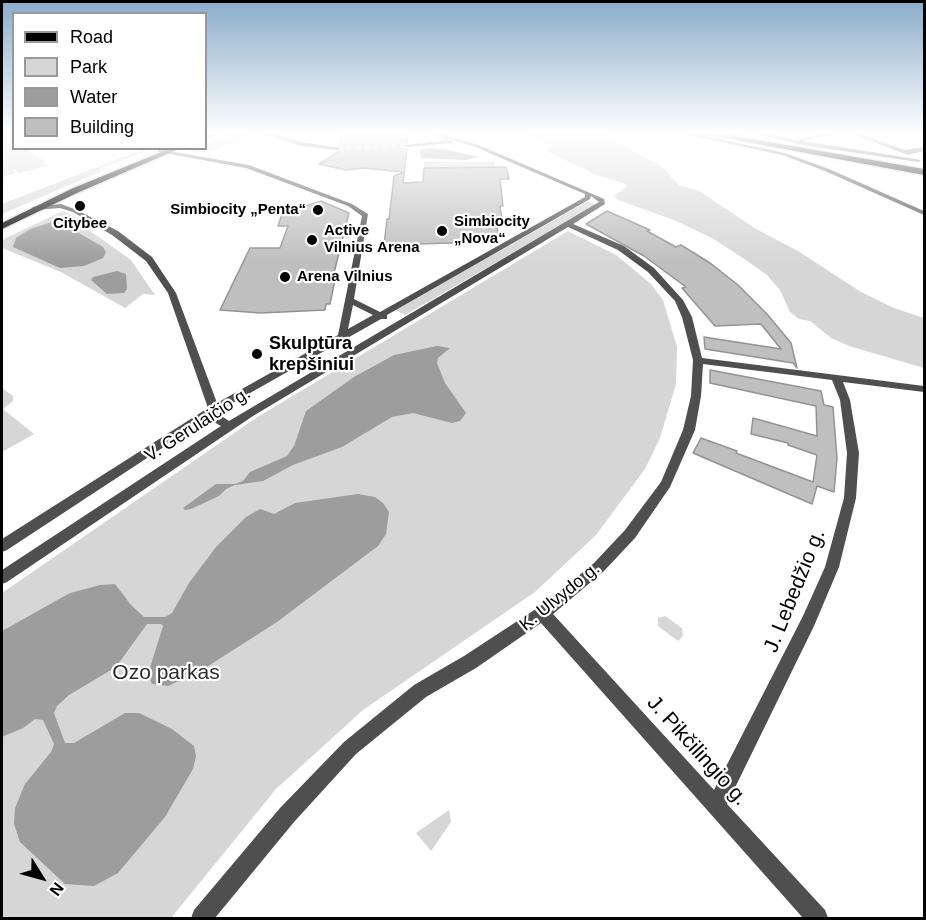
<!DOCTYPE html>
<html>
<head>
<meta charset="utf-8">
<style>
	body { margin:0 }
	#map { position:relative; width:926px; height:920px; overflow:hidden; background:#fff; font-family:Helvetica,sans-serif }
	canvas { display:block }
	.frame { position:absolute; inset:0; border:3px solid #000; pointer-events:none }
	.legend { position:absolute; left:12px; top:12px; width:195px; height:138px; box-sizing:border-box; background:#fff; border:2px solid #999; margin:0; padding:8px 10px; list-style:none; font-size:18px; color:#000 }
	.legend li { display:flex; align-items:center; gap:12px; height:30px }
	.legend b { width:30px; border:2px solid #999 }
	.north { position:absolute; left:12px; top:848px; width:60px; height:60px; -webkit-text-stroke:4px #fff; paint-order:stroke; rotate:127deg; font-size:16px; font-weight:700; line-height:24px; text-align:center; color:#000 }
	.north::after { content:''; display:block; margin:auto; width:21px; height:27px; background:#000; clip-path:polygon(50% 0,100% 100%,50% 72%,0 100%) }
</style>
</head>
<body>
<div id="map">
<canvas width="926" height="920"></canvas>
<div class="frame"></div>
<ul class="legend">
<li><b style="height:8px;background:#000"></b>Road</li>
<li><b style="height:16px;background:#d6d6d6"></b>Park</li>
<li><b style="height:16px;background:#9d9d9d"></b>Water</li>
<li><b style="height:16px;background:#bfbfbf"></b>Building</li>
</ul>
<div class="north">N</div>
</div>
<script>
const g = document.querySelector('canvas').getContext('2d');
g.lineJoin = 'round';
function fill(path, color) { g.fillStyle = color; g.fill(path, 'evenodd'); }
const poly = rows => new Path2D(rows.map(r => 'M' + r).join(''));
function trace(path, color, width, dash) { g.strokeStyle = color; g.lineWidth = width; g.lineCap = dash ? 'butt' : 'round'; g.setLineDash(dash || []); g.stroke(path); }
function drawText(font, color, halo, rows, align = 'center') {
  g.font = font + ' Helvetica,sans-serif'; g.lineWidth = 4.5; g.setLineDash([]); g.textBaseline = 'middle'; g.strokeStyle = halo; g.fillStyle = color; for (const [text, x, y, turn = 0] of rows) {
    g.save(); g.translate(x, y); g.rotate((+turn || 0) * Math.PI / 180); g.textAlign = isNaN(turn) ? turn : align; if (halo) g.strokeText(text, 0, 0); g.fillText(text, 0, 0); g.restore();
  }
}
const green = poly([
	[232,133,257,135,250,135,218,149,198,153,187,151,206,148,206,143],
	[524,133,601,133,662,167,679,185,699,191,756,229,798,251,861,292,894,308,924,318,924,368,849,346,831,338,810,321,799,319,790,312,780,290,767,275,746,260,712,238,674,220,618,200,614,196,625,188,627,185,624,183,596,175,551,153,547,151,550,147,545,142],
	[12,139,14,148,27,149,45,162,43,163,47,166,19,173,14,169,12,170,16,173,2,177,2,142],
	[144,149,152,149,99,169,102,171,2,214,2,204],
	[424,162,495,162,495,167,424,168],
	[588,201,596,205,405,315,395,310],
	[63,211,81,220,79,223,131,260,155,295,143,294,125,308,61,272,2,248,2,241,6,238],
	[568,231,616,255,651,284,663,300,677,347,676,384,660,438,645,469,596,535,535,592,363,710,276,789,171,918,2,918,2,593,256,418],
	[2,388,13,396,13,401,3,409,34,434,2,452],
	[665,616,682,628,683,636,678,641,658,626,658,618],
	[449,810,451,822,431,851,416,833]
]);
const water = poly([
	[428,148,445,149,479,157,466,160,421,158,420,150],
	[52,222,67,226,103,247,106,252,103,258,84,266,60,268,13,247,16,238,30,229],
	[117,271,126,274,127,289,124,293,107,294,91,280,93,277],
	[437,346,450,348,438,358,437,363,445,383,466,413,460,421,452,423,413,413,392,417,342,447,293,465,263,481,235,485,226,489,219,496,191,509,185,510,183,508,216,484,235,484,243,481,250,472,287,456,294,446,306,411,354,377,394,355],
	[358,494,375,497,383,503,389,512,386,534,378,546,277,622,202,670,168,686,152,684,148,674,163,626,161,624,147,624,116,667,69,695,57,706,54,713,65,743,74,743,125,713,139,713,172,729,194,746,196,756,193,769,165,817,118,873,94,886,65,884,20,842,14,824,15,808,25,784,51,752,54,744,43,720,35,719,23,728,2,737,2,631,70,593,100,585,115,584,131,605,144,617,165,617,172,613,189,583,216,547,246,517,260,509,274,514,295,503]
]);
const building = poly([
	[344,133,407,133,408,142,402,145,407,149,403,183,423,182,424,168,506,167,509,179,500,179,503,206,500,206,503,225,497,228,499,235,484,235,485,242,384,245,387,219,389,219,394,176,404,172,363,168,346,170,319,164,341,150,342,147,339,146,344,133],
	[321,201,349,213,332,281,335,280,330,304,326,304,325,310,261,313,220,310,250,248,280,248,288,226,278,226,282,214,321,201],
	[607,211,650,230,647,231,676,247,681,245,710,263,738,285,767,314,791,343,797,368,793,363,705,349,704,337,781,349,761,324,715,326,682,288,686,287,644,256,586,224,607,211],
	[710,370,821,391,824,405,833,407,837,458,834,492,817,486,812,504,693,453,701,438,737,451,736,453,813,482,817,455,788,445,788,443,751,434,753,418,817,436,816,406,710,383,710,370]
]);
const streetTunnel = poly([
	[337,148,407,145]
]);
const street = poly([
	[260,133,269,133,302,142,340,148,337,150,302,146,260,133],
	[439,133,479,145,604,199,605,204,573,224,624,246,654,268,683,300,692,317,702,358,924,386,924,392,843,382,850,400,859,453,856,498,839,567,814,626,727,804,825,910,828,918,803,918,541,623,476,668,426,697,356,754,294,822,215,918,191,918,194,910,280,808,344,742,414,685,464,656,548,601,594,563,625,530,661,482,683,430,691,396,693,360,682,317,675,301,648,272,618,250,568,227,253,416,7,582,2,584,2,570,221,426,214,422,211,416,7,550,2,552,2,539,208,408,168,293,146,261,112,235,73,212,60,208,35,210,32,208,33,207,61,204,77,210,118,231,152,257,176,293,217,403,338,335,362,216,348,206,246,168,159,152,157,149,249,165,352,204,368,214,354,299,380,312,585,197,585,194,475,147,437,136,439,133],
	[591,196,599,202,229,421,223,417,220,410,381,319,387,319,387,315,590,199,591,196],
	[353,305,373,315,348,329,353,305],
	[703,364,832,380,840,400,847,453,844,498,825,567,803,616,714,790,553,614,604,571,635,538,670,487,695,430,701,396,703,364],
	[679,133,691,133,785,153,829,169,924,211,924,215,825,171,782,155,679,133],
	[752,133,764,133,800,141,800,139,826,133,838,133,803,141,921,160,918,162,803,145,752,133],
	[850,133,858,133,905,150,924,147,924,151,908,155,850,133],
	[451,140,453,143,407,147,404,145,451,140]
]);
const primary = poly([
	[211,133,220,133,206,140,206,136,211,133],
	[171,148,181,148,77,193,2,229,2,223,71,189,171,148]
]);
const highway = poly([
	[698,133,718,133,924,169,924,175,698,133]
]);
const markers = [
	[80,206,6,"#000"],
	[318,210,6,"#000"],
	[442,231,6,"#000"],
	[312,240,6,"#000"],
	[285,277,6,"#000"],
	[257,354,6,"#000"]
];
const farPoinames = [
	["Simbiocity „Penta“",306,210,"right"],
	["Simbiocity",454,222],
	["„Nova“",454,239],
	["Citybee",80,224,"center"],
	["Active",324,231],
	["Vilnius Arena",324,248],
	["Arena Vilnius",297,277]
];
const poiNames = [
	["Skulptūra",269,344],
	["krepšiniui",269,365]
];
const streetNames = [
	["V. Gerulaičio g.",198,425,-33],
	["K. Ulvydo g.",560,597,-39]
];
const nearStreetnames = [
	["J. Lebedžio g.",795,591,-68],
	["J. Pikčilingio g.",697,751,48]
];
const nearParknames = [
	["Ozo parkas",166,673]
];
fill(green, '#d6d6d6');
fill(water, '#9d9d9d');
fill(building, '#bfbfbf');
trace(building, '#939393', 1.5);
trace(streetTunnel, '#d9d9d9', 6, [6, 3]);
trace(primary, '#dbdbdb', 3);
trace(highway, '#dbdbdb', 3);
fill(street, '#4f4f4f');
fill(primary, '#000');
fill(highway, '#000');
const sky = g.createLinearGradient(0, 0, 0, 262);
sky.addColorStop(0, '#8aabca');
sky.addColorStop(0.51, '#fff');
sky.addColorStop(1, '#ffffff00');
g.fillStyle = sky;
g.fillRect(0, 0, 926, 262);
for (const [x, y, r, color] of markers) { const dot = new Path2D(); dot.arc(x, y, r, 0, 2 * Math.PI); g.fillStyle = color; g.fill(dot); trace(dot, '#fff', 2); }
drawText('bold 15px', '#000', '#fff', farPoinames, 'left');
drawText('bold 18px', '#000', '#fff', poiNames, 'left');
drawText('18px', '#000', '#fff', streetNames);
drawText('21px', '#000', '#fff', nearStreetnames);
drawText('21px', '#2d2d2d', '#fff', nearParknames);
</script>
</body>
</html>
